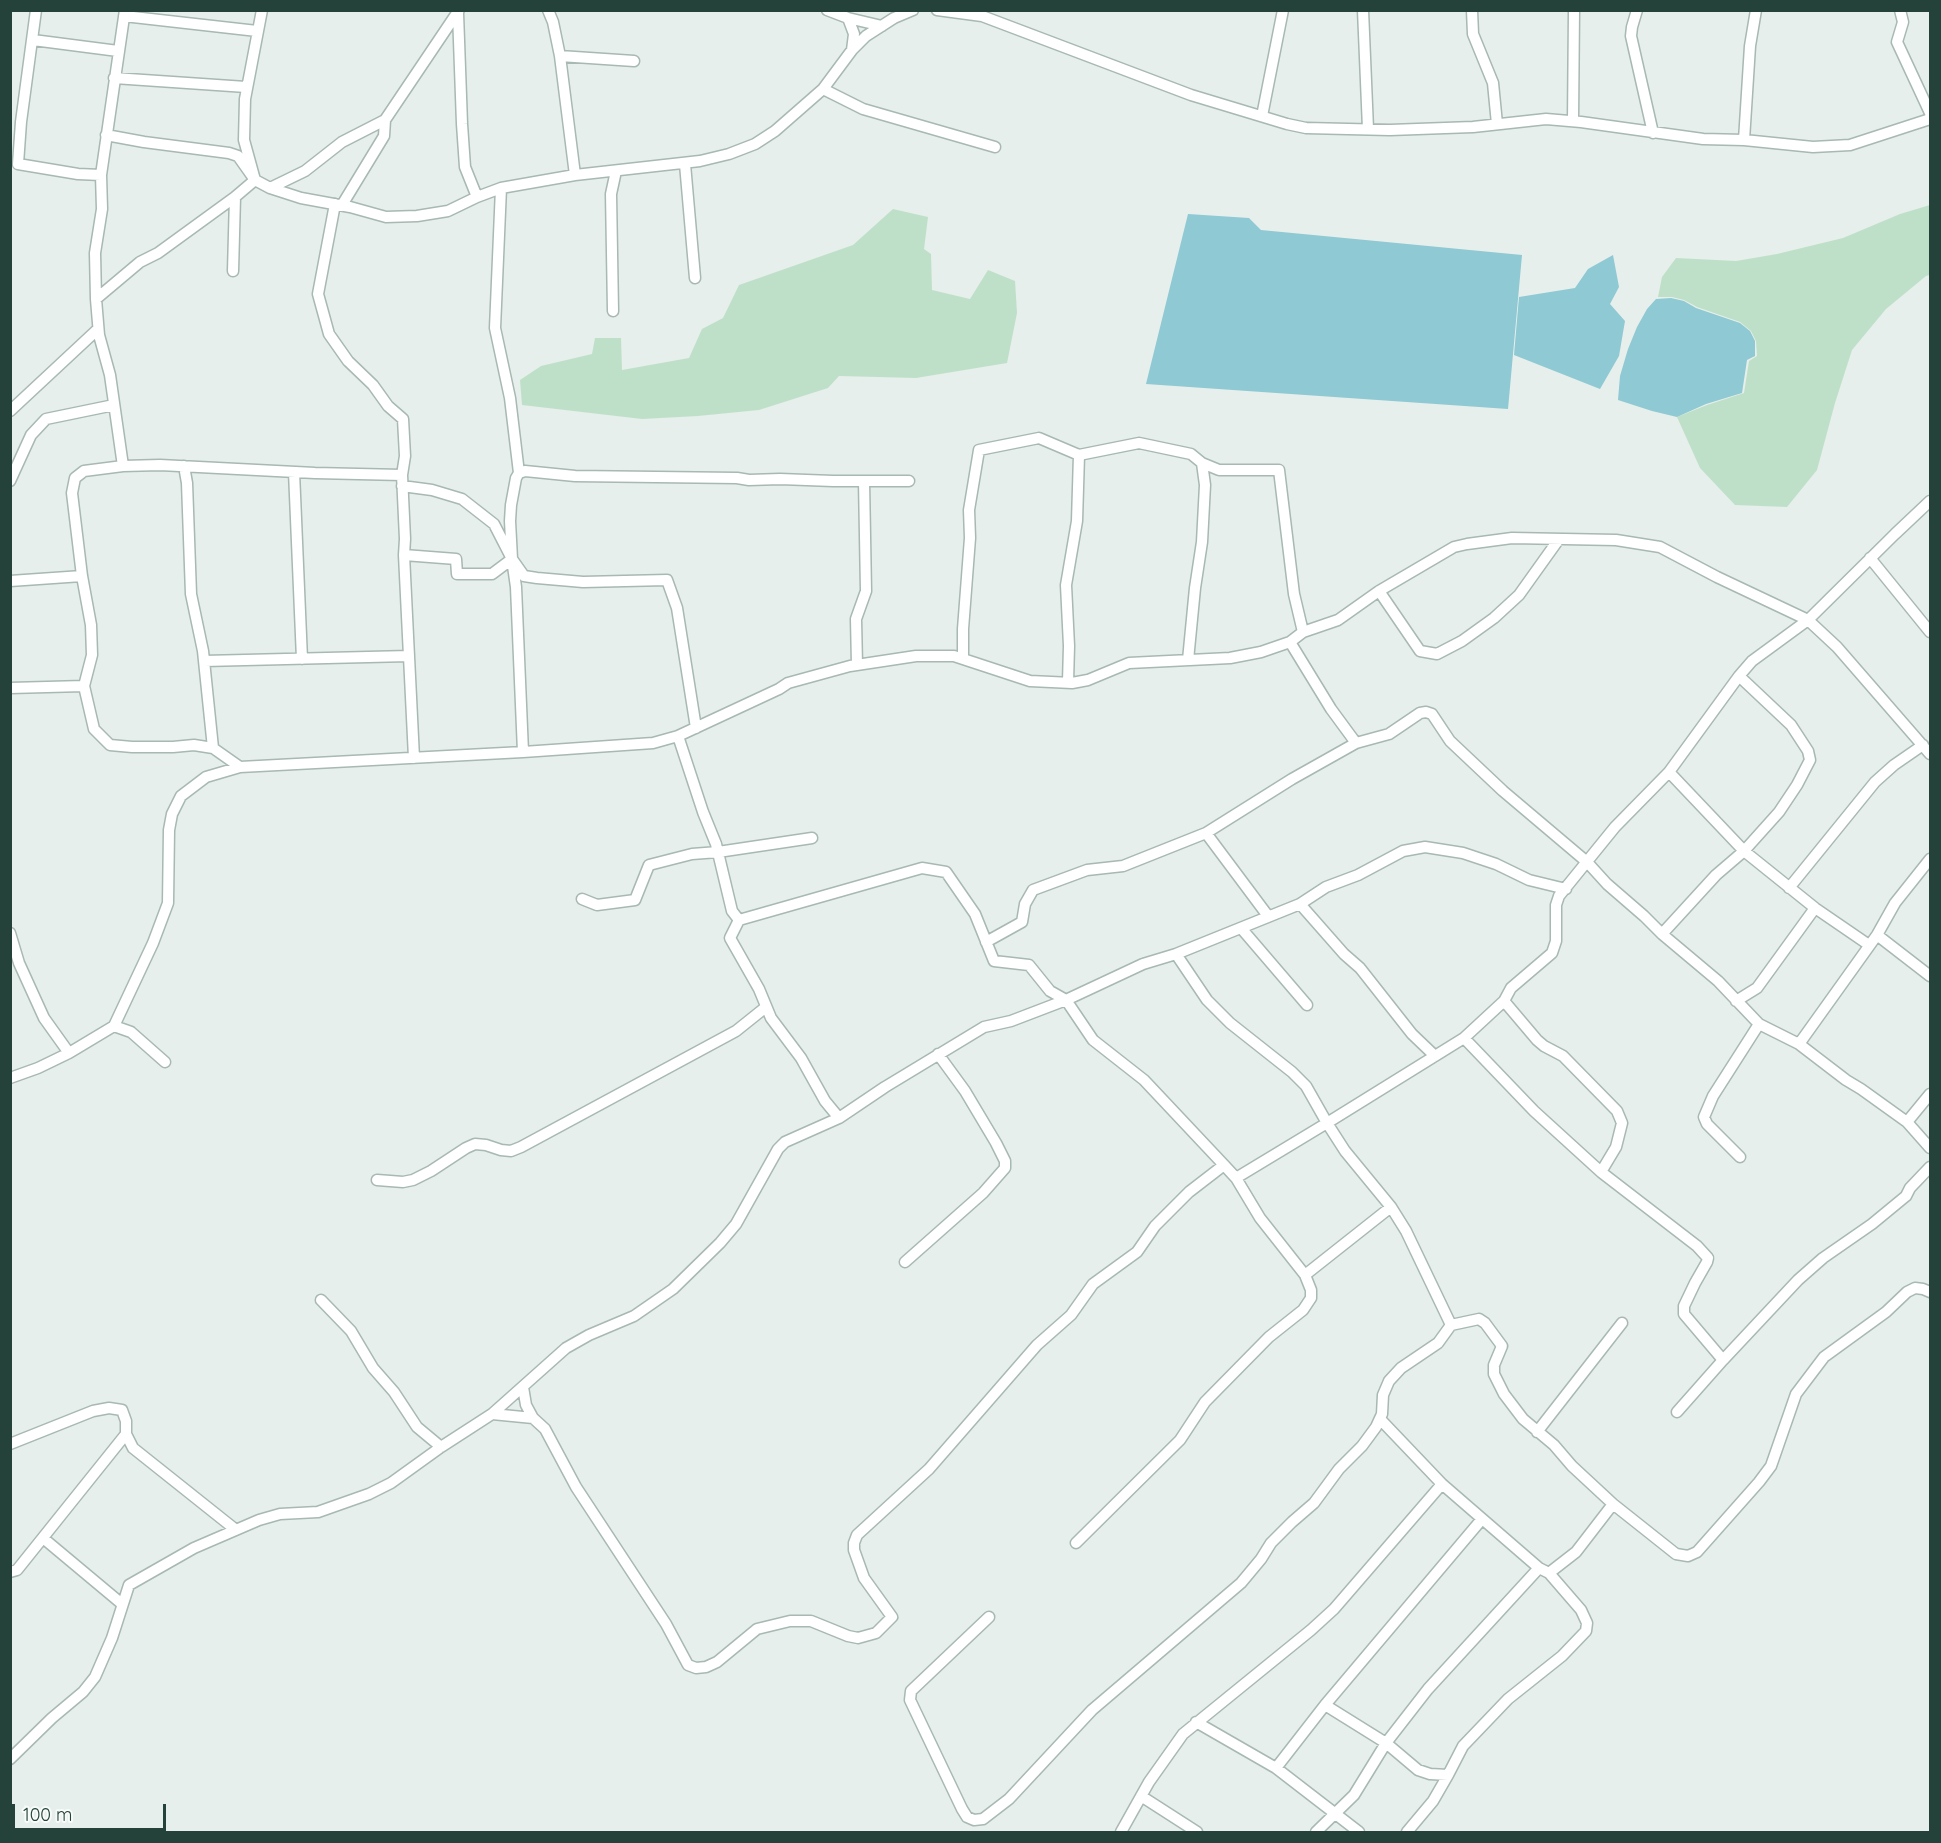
<!DOCTYPE html>
<html>
<head>
<meta charset="utf-8">
<style>
	body { margin:0 }
	#map { position:relative; width:1941px; height:1843px; overflow:hidden; background:#e6efeb; font-family:Quicksand,sans-serif }
	canvas { display:block }
	.frame { position:absolute; inset:0; border:12px solid #24423a; pointer-events:none }
	.scale { position:absolute; left:12px; top:1804px; width:154px; height:27px; box-sizing:border-box; border:3px solid #24423a; border-top:0; padding-left:8px; font-size:18px; line-height:21px; white-space:nowrap; color:#24423a; -webkit-text-stroke:4px #f7fbf9; paint-order:stroke }
</style>
</head>
<body>
<div id="map">
<canvas width="1941" height="1843"></canvas>
<div class="frame"></div>
<div class="scale">100 m</div>
</div>
<script>
const g = document.querySelector('canvas').getContext('2d');
g.lineJoin = 'round';
function fill(path, color) { g.fillStyle = color; g.fill(path, 'evenodd'); }
const poly = rows => new Path2D(rows.map(r => 'M' + r).join(''));
function trace(path, color, width, dash) { g.strokeStyle = color; g.lineWidth = width; g.lineCap = dash ? 'butt' : 'round'; g.setLineDash(dash || []); g.stroke(path); }
const green = poly([
	[1930,205,1930,275,1926,276,1886,309,1852,350,1835,403,1817,470,1787,507,1735,505,1700,468,1677,417,1707,405,1744,393,1749,361,1757,356,1756,341,1751,331,1740,322,1697,307,1684,300,1672,297,1658,297,1662,277,1676,258,1736,261,1777,254,1843,238,1900,214],
	[893,209,928,217,924,249,931,254,932,290,970,299,988,270,1015,281,1017,313,1007,363,916,378,839,376,828,388,759,410,698,416,642,419,522,405,520,380,541,366,592,354,595,338,621,338,622,370,689,358,702,329,723,318,739,285,853,245]
]);
const water = poly([
	[1188,214,1249,218,1261,230,1522,255,1508,409,1146,384],
	[1613,255,1619,287,1610,304,1625,321,1619,356,1600,389,1514,355,1519,297,1575,288,1588,269],
	[1671,298,1684,301,1696,308,1740,323,1750,331,1755,341,1755,356,1747,360,1742,393,1706,404,1677,417,1652,411,1618,400,1620,376,1628,349,1637,327,1647,309,1656,299]
]);
const street = poly([
	[36,10,21,122,18,164,78,174,101,175],
	[125,10,101,175,102,209,95,253,96,299,99,335,110,375,123,466,84,471,75,478,72,493,82,576,91,625,92,655,84,686,94,729,110,745,132,747,173,747,194,745,213,748,240,767],
	[548,10,553,22,560,56,575,175],
	[827,10,848,18,882,26],
	[937,10,982,16,1191,95,1287,124,1306,128,1390,130,1473,127,1546,119,1581,122,1703,139,1744,140,1813,147,1850,145,1930,119],
	[1363,10,1368,129],
	[1472,10,1473,34,1493,83,1497,124],
	[1637,10,1632,27,1631,36,1653,133],
	[1900,10,1903,22,1897,42,1930,113],
	[458,13,462,124,465,167,477,197],
	[124,16,257,31],
	[848,18,854,34,852,50],
	[33,40,118,51],
	[560,56,634,61],
	[114,78,246,87],
	[823,89,863,109,995,147],
	[1262,116,1283,10],
	[1573,121,1574,10],
	[106,135,144,142,229,153,238,156,255,180,270,188,301,198,350,207,386,217,417,216,448,211,477,197,501,188,575,175,700,161,729,154,755,144,775,131,823,89,852,50,866,36,894,18,913,10],
	[1744,140,1750,46,1756,10],
	[685,164,695,278],
	[270,188,305,171,342,142,385,120,459,10],
	[335,204,318,294,329,334,348,361,373,385,388,406,403,419,405,456,402,475],
	[342,205,384,136,385,120],
	[233,271,235,197],
	[96,299,140,262,158,253,235,197,255,180,244,140,245,99,262,10],
	[613,311,611,194,616,171],
	[10,411,98,329],
	[1202,463,1219,470,1279,470,1294,594,1303,632],
	[123,466,160,465,315,473,402,475,405,539,404,555,414,758],
	[184,466,187,483,191,594,203,651,213,748],
	[294,472,302,659],
	[519,473,525,471,575,476,737,478,749,480,780,479,833,481,909,481],
	[10,481,31,435,46,419,114,405],
	[402,486,432,490,462,499,494,524,512,559,510,521,511,505,516,478,519,473,510,398,495,328,501,188],
	[404,555,456,559,457,574,492,574,512,559],
	[1870,558,1930,632],
	[10,581,82,576],
	[1379,591,1420,651,1437,654,1462,641,1494,618,1519,595,1559,539],
	[1290,642,1331,709,1356,743],
	[963,659,963,629,970,538,969,510,979,450,1039,438,1079,455,1139,443,1191,454,1202,463,1205,485,1202,542,1195,588,1188,660],
	[204,661,409,656],
	[857,665,856,619,866,591,864,481],
	[1068,682,1069,646,1066,585,1077,521,1079,455],
	[10,688,84,686],
	[678,736,703,812,716,844,732,911,739,920,730,938,759,989,771,1018,801,1058,825,1101,839,1118],
	[523,752,516,587,512,559,524,576,537,578,583,582,667,580,677,608,696,728],
	[1669,772,1744,851,1815,908,1869,945],
	[1206,833,1292,779,1356,743,1389,734,1420,713,1426,712,1432,714,1450,741,1503,791,1587,862,1607,884,1644,916,1662,934,1718,981,1759,1024,1799,1044,1846,1080,1861,1089,1907,1122,1930,1148],
	[1789,888,1875,782,1894,765,1923,745],
	[582,899,597,905,635,900,649,865,692,854,718,852,812,838],
	[1300,904,1344,954,1360,968,1412,1034,1435,1056],
	[739,920,922,868,946,872,975,914,994,961,1029,965,1050,991,1066,1000,1093,1040,1144,1080,1224,1165],
	[1241,928,1307,1005],
	[10,933,19,963,44,1018,69,1053],
	[1662,934,1716,875,1744,851,1779,812,1797,785,1810,760,1808,751,1791,725,1739,676],
	[1877,935,1930,976],
	[986,942,1022,922,1025,904,1033,890,1087,870,1123,866,1206,833,1268,916],
	[1504,1001,1537,1040,1544,1046,1563,1056,1617,1111,1622,1123,1616,1147,1601,1172],
	[1736,1001,1757,988,1815,908],
	[114,1026,131,1032,165,1062],
	[1464,1038,1534,1111,1601,1172,1697,1246,1708,1258,1707,1262,1695,1283,1684,1306,1684,1314,1723,1360],
	[1799,1044,1877,935,1895,903,1930,859],
	[10,1078,38,1068,69,1053,114,1026,153,943,168,903,169,830,172,814,181,796,206,777,240,767,523,752,653,743,678,736,779,689,788,683,850,666,916,656,954,656,1030,681,1072,683,1088,680,1129,663,1230,658,1261,652,1290,642,1303,632,1338,620,1379,591,1454,547,1467,544,1512,538,1616,540,1660,547,1717,577,1808,620,1837,647,1930,754],
	[1907,1122,1930,1094],
	[1740,1157,1707,1124,1704,1117,1713,1096,1759,1024],
	[377,1180,403,1182,413,1180,431,1171,466,1148,475,1144,486,1145,501,1150,511,1151,521,1147,736,1031,766,1007],
	[905,1262,983,1193,1005,1168,1005,1161,996,1143,965,1091,938,1054],
	[1305,1275,1391,1207],
	[321,1300,351,1331,373,1368,394,1392,417,1427,441,1447],
	[1451,1325,1479,1319,1485,1323,1502,1346,1494,1365,1494,1374,1504,1394,1523,1419,1554,1445,1572,1466,1613,1504,1676,1554,1688,1556,1697,1552,1759,1482,1771,1466,1796,1394,1824,1357,1886,1312,1907,1292,1915,1288,1923,1289,1930,1292],
	[523,1387,526,1405,533,1418,545,1429,576,1487,666,1624,688,1665,696,1668,706,1667,717,1662,757,1629,790,1621,811,1621,848,1636,858,1638,876,1633,892,1617,864,1578,854,1550,854,1543,857,1535,929,1469,1037,1345,1071,1315,1093,1284,1137,1252,1155,1226,1189,1192,1224,1165,1236,1178,1327,1123,1306,1086,1292,1072,1230,1023,1207,1000,1176,954],
	[1677,1412,1723,1360,1798,1280,1823,1258,1872,1224,1906,1196,1910,1188,1930,1167],
	[492,1414,533,1418],
	[1537,1432,1622,1323],
	[10,1444,93,1411,109,1408,122,1410,126,1421,126,1434,133,1448,236,1530],
	[43,1538,122,1604],
	[1076,1543,1180,1440,1205,1402,1269,1337,1303,1310,1311,1298,1311,1290,1305,1275,1260,1218,1236,1178],
	[10,1572,17,1570,126,1434],
	[1549,1573,1576,1552,1613,1504],
	[989,1617,911,1691,910,1700,962,1809,967,1817,974,1820,983,1819,1009,1799,1092,1710,1241,1583,1261,1559,1271,1543,1292,1522,1314,1503,1339,1469,1362,1446,1376,1427,1382,1414,1383,1395,1389,1381,1401,1368,1438,1343,1451,1325,1406,1231,1391,1207,1345,1151,1327,1123,1464,1038,1504,1001,1511,988,1552,953,1556,941,1556,905,1559,896,1615,827,1669,772,1739,676,1752,661,1808,620,1895,534,1930,501],
	[1325,1705,1482,1519],
	[1196,1722,1276,1768,1359,1832],
	[10,1759,52,1718,83,1692,95,1677,112,1638,129,1585,194,1548,259,1520,280,1514,318,1512,369,1494,391,1483,441,1447,492,1414,566,1348,589,1335,634,1316,673,1289,720,1243,736,1224,778,1149,785,1142,839,1118,885,1087,984,1027,1011,1021,1066,1000,1143,964,1176,954,1300,904,1326,887,1358,875,1403,851,1425,847,1463,853,1496,864,1529,880,1566,889],
	[1276,1768,1325,1705,1386,1743,1418,1770,1430,1774,1448,1775,1463,1746,1508,1699,1562,1656,1586,1631,1587,1623,1581,1610,1549,1573,1539,1568,1442,1484,1380,1419],
	[1141,1796,1197,1832],
	[1121,1832,1149,1782,1183,1734,1311,1630,1334,1609,1442,1484],
	[1316,1832,1354,1795,1386,1743,1428,1689,1539,1568],
	[1407,1832,1433,1801,1448,1775]
]);
fill(green, '#bfe0c8');
fill(water, '#8ec9d4');
trace(street, '#a8b8b2', 13);
trace(street, '#fff', 10);
</script>
</body>
</html>
